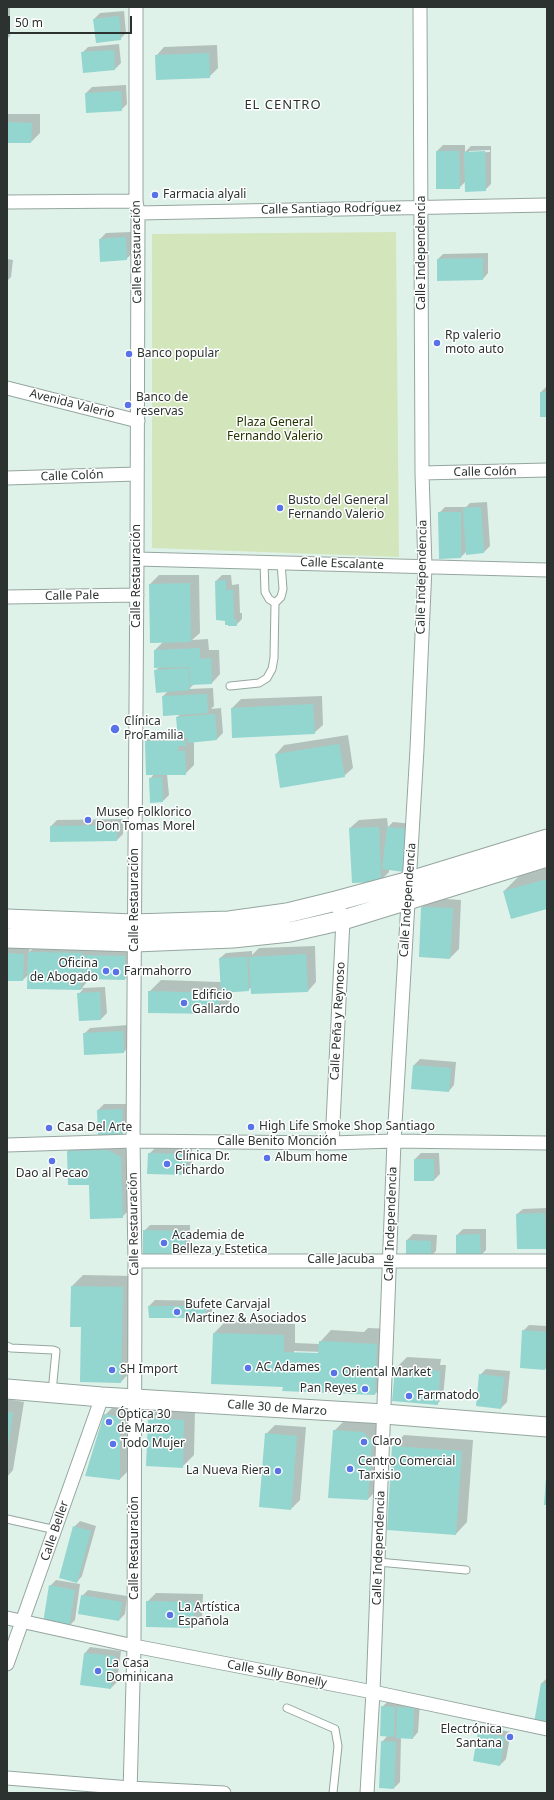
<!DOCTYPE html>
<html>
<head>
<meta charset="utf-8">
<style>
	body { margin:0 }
	#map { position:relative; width:554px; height:1800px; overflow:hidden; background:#dff2ea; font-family:"Noto Sans",sans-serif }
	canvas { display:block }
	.frame { position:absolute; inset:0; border:8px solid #2b322f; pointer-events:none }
	.scale { position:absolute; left:8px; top:16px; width:124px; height:18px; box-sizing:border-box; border:2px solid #2b322f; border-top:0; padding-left:5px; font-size:12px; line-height:14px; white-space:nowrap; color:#2b322f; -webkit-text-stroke:3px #fff; paint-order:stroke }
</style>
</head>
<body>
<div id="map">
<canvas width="554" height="1800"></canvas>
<div class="frame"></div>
<div class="scale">50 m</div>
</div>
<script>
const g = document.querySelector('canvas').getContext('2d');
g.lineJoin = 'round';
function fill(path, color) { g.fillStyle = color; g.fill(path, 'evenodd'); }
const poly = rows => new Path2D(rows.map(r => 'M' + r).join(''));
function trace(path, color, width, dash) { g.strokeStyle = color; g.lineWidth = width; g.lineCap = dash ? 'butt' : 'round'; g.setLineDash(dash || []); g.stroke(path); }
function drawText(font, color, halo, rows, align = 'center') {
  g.font = font + ' "Noto Sans",sans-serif'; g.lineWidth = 3; g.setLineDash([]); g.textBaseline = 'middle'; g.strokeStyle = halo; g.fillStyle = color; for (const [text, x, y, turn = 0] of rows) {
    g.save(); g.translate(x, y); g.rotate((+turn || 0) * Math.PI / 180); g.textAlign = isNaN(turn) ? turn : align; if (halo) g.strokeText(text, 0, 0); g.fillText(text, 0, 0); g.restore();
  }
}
const green = poly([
	[396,232,399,557,152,548,152,234]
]);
const shadow = poly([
	[7,7,10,7,10,36,7,39,7,57],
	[124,11,126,33,120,39,94,19,100,13],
	[119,44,121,63,115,69,82,53,88,47],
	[217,45,218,68,209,77,156,56,164,47],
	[126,85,127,104,121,110,87,112,86,93,92,87],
	[7,114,40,114,40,133,31,142,7,142],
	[443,145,465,145,465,152,471,146,491,146,491,184,485,190,465,182,459,188,437,151],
	[490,150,490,152,469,153,469,151],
	[131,232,132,254,126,259,100,239,106,233],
	[488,253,488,273,483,279,438,259,443,254],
	[7,259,13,260,11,277,7,281],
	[547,386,547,416,541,392],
	[487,502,490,546,484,552,467,551,461,557,440,558,439,513,445,507,466,507,470,503],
	[159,575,199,575,200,633,192,640,208,639,209,650,219,650,220,674,212,683,194,684,189,689,213,688,214,706,211,709,221,708,223,733,217,739,194,741,194,765,185,774,167,774,169,795,163,801,150,779,154,774,146,741,155,732,178,732,177,717,181,714,163,696,168,691,155,671,159,667,155,650,163,642,150,584],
	[222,575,231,575,232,585,239,584,240,613,242,613,242,619,236,625,216,581],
	[322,696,323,725,314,733,232,708,241,699],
	[348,735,353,768,344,776,276,754,284,745],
	[387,818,388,827,393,822,414,824,389,869,389,872,380,881,350,828,359,820],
	[123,819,123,834,117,840,51,841,51,826,57,820],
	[547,868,547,908,504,891,519,876],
	[431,898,461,900,459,949,450,958,420,956,422,907],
	[38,944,136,945,136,967,125,979,90,978,82,988,105,987,107,1013,101,1019,79,994,83,989,28,988,28,975,23,980,7,980,7,948,30,948,29,952],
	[315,946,316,982,308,991,252,987,248,990,230,991,230,1002,218,1013,149,992,161,980,221,982,220,958,226,953,252,951,252,955,259,948],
	[128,1025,129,1046,124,1052,84,1034,90,1028],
	[420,1059,456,1062,454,1085,449,1091,414,1065],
	[104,1104,128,1104,128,1128,122,1134,98,1110],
	[80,1140,132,1146,128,1211,122,1217,68,1151],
	[155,1148,192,1148,192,1168,186,1174,149,1154],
	[421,1153,439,1153,440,1174,434,1180,415,1159],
	[547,1208,547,1246,546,1248,517,1214,523,1209],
	[150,1225,190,1225,190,1248,184,1254,144,1231],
	[463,1229,486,1229,486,1250,480,1256,457,1235],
	[413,1234,437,1235,436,1251,430,1257,407,1240],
	[83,1275,135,1276,132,1370,121,1382,82,1326,72,1286],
	[155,1300,212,1301,212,1312,206,1317,149,1306],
	[225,1322,295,1324,295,1343,320,1344,320,1342,331,1330,364,1332,368,1328,393,1329,390,1379,375,1394,283,1386,214,1333],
	[294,1351,323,1352,323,1354,294,1353],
	[529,1325,547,1326,547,1367,545,1369,523,1331],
	[407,1357,441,1359,440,1365,446,1365,443,1398,437,1404,396,1368],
	[486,1369,510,1371,507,1402,501,1408,480,1375],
	[7,1399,24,1402,13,1470,7,1477],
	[117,1403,131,1406,131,1468,120,1479,105,1415],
	[160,1407,195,1409,194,1455,182,1467,149,1419],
	[346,1419,375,1421,383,1429,379,1488,368,1499,334,1431],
	[275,1425,306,1427,300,1500,291,1509,266,1434],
	[404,1435,473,1440,467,1522,456,1534,393,1447],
	[80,1521,96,1526,82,1576,77,1582,74,1527],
	[56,1580,80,1584,75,1620,69,1626,50,1586],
	[88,1590,127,1596,125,1614,119,1620,82,1596],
	[156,1593,203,1594,202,1618,194,1627,147,1602],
	[90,1647,121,1651,117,1682,111,1688,85,1653],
	[547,1678,547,1724,535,1722,542,1683],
	[388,1701,401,1701,401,1705,404,1702,420,1702,418,1732,413,1738,401,1737,400,1782,394,1788,382,1742,388,1735,382,1707],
	[485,1727,511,1732,506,1759,500,1765,479,1733]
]);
const building = poly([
	[119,16,121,40,96,43,93,19],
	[114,50,115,70,83,73,81,52],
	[209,53,210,78,156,80,155,55],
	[121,91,122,111,86,113,85,93],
	[7,122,32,123,31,143,7,143],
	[436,151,459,151,460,189,436,189],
	[485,151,486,191,465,192,464,152],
	[126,237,127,260,100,262,99,239],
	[483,258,483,280,437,281,437,259],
	[540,392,547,392,547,417,540,417],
	[481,507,484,553,466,555,463,508],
	[438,512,461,512,461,558,439,559],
	[226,580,226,590,233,590,234,619,236,619,237,626,228,626,228,625,225,625,225,621,216,620,215,581],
	[190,583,191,642,150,643,149,584],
	[200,648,200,659,211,658,212,684,190,685,189,667,154,668,154,650],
	[188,668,190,690,156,693,154,670],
	[207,694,208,713,163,716,162,696],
	[313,704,315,734,232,738,231,708],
	[215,714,217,740,188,743,188,738,178,739,176,717],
	[185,740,186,746,178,746,178,751,185,751,186,775,146,775,145,741],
	[339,744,345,777,280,788,275,754],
	[162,777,163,802,150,803,149,778],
	[117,825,117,841,50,842,50,826],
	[379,827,381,882,352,883,349,828],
	[387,827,409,829,404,872,382,869],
	[547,879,547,909,511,919,503,891],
	[421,907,453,908,450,959,419,957],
	[28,952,82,953,81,990,27,989],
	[7,953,24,954,23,981,7,981],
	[306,954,308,992,251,994,249,957],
	[83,955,125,956,125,980,83,979],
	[247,957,249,991,221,993,219,958],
	[148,991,219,993,219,1014,148,1013],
	[100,992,101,1020,79,1021,77,993],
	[123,1031,124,1053,84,1055,83,1033],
	[413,1065,451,1068,449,1092,411,1089],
	[122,1109,123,1135,98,1136,97,1110],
	[108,1150,121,1157,123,1218,90,1219,89,1185,68,1185,67,1151],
	[148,1153,187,1154,187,1175,147,1174],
	[414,1159,434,1159,434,1181,414,1181],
	[545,1213,546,1249,517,1249,516,1214],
	[143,1230,185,1231,185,1255,143,1255],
	[480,1234,481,1257,456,1257,456,1235],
	[406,1240,431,1241,431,1258,406,1257],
	[71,1286,123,1287,121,1383,80,1382,81,1327,70,1327],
	[148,1306,206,1306,206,1318,149,1318],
	[522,1330,547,1332,545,1370,520,1368],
	[213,1333,284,1335,284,1352,318,1353,319,1341,377,1344,375,1395,282,1391,283,1387,211,1384],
	[395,1368,440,1371,438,1405,392,1401],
	[479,1374,504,1377,501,1409,476,1406],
	[7,1412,13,1413,8,1448,7,1448],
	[104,1414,120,1417,120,1480,85,1476],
	[148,1418,184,1420,183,1468,146,1466],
	[333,1430,363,1432,372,1441,368,1500,328,1498],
	[265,1433,297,1436,291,1510,259,1507],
	[392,1446,462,1451,456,1535,387,1530],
	[546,1478,547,1478,547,1505,544,1505],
	[73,1526,91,1531,77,1583,59,1578],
	[49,1585,75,1590,69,1627,43,1623],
	[81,1595,122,1602,119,1621,78,1614],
	[146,1601,194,1602,194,1628,146,1627],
	[84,1653,115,1656,111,1689,80,1685],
	[541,1683,547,1684,547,1725,534,1723],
	[381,1706,395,1707,394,1737,380,1736],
	[397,1707,414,1708,413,1739,396,1738],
	[478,1732,505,1737,500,1766,473,1761],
	[381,1741,396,1742,394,1789,379,1788]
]);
const lane = poly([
	[264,562,265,592,269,599,275,603],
	[230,686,259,683,267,678,272,669,274,658,275,603,281,597,283,589,281,563],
	[7,1346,11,1348,53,1350,56,1351,52,1392],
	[7,1519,56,1530],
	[378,1562,466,1570],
	[287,1708,335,1729,338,1746,333,1793]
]);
const street = poly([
	[7,202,136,201],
	[138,213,547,205],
	[7,388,138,421],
	[422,473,547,470],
	[7,478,137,474],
	[137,559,547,570],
	[7,597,137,595],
	[332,1143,343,920,336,901],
	[7,1145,133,1141,332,1143,394,1141,547,1143],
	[135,1261,547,1261],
	[7,1618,134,1646,373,1692,547,1729],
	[7,1664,102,1397],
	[7,1778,130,1788,224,1793],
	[130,1793,134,1646,135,1261,133,1141,137,559,138,213,136,201,136,7],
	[367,1793,373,1692,394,1141,417,749,425,567,422,473,420,7]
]);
const secondary = poly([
	[7,919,134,924,229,921,287,913,336,901,410,881,547,839],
	[7,938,135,942,233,938,290,932,343,920,547,857],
	[7,1389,102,1397,384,1414,547,1427]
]);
const markers = [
	[155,195,4,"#5873e8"],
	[437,343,4,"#5873e8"],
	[129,354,4,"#5873e8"],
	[128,405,4,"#5873e8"],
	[280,508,4,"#5873e8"],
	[115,729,5,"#5873e8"],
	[88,820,4,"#5873e8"],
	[106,971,4,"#5873e8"],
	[116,972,4,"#5873e8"],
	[184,1003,4,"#5873e8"],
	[251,1127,4,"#5873e8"],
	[49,1128,4,"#5873e8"],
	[267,1158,4,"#5873e8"],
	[52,1161,4,"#5873e8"],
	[167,1164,4,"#5873e8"],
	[164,1243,4,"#5873e8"],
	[177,1312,4,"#5873e8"],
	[248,1368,4,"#5873e8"],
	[112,1370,4,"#5873e8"],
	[334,1373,4,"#5873e8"],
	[365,1389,4,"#5873e8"],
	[409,1396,4,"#5873e8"],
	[109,1422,4,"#5873e8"],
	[364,1442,4,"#5873e8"],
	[113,1444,4,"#5873e8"],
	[350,1469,4,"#5873e8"],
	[278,1471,4,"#5873e8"],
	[170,1615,4,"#5873e8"],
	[98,1671,4,"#5873e8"],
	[510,1737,4,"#5873e8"]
];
const poiNames = [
	["Farmacia alyali",163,195],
	["Rp valerio",445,336],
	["moto auto",445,350],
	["Banco popular",137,354],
	["Banco de",136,398],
	["reservas",136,412],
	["Busto del General",288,501],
	["Fernando Valerio",288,515],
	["Clínica",124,722],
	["ProFamilia",124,736],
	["Museo Folklorico",96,813],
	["Don Tomas Morel",96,827],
	["Oficina",98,964,"right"],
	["de Abogado",98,978,"right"],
	["Farmahorro",124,972],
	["Edificio",192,996],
	["Gallardo",192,1010],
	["High Life Smoke Shop Santiago",259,1127],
	["Casa Del Arte",57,1128],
	["Clínica Dr.",175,1157],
	["Pichardo",175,1171],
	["Album home",275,1158],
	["Dao al Pecao",52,1174,"center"],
	["Academia de",172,1236],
	["Belleza y Estetica",172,1250],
	["Bufete Carvajal",185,1305],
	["Martinez & Asociados",185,1319],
	["AC Adames",256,1368],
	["SH Import",120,1370],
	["Oriental Market",342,1373],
	["Pan Reyes",357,1389,"right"],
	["Farmatodo",417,1396],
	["Óptica 30",117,1415],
	["de Marzo",117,1429],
	["Claro",372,1442],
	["Todo Mujer",121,1444],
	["Centro Comercial",358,1462],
	["Tarxisio",358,1476],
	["La Nueva Riera",270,1471,"right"],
	["La Artística",178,1608],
	["Española",178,1622],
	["La Casa",106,1664],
	["Dominicana",106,1678],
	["Electrónica",502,1730,"right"],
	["Santana",502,1744,"right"]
];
const streetNames = [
	["Calle Santiago Rodríguez",331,209,-1],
	["Calle Restauración",137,252,-91],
	["Calle Independencia",422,253,-90],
	["Avenida Valerio",72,404,14],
	["Calle Colón",485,472,-1],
	["Calle Colón",72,476,-2],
	["Calle Escalante",342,564,2],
	["Calle Restauración",137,576,-90],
	["Calle Independencia",422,577,-89],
	["Calle Pale",72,596,-1],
	["Calle Restauración",135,900,-90],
	["Calle Independencia",408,900,-86],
	["Calle Peña y Reynoso",338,1021,-87],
	["Calle Benito Monción",277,1142],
	["Calle Restauración",134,1224,-91],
	["Calle Independencia",391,1224,-88],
	["Calle Jacuba",341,1260],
	["Calle 30 de Marzo",277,1408,4],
	["Calle Beller",55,1531,-71],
	["Calle Restauración",135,1548,-90],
	["Calle Independencia",379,1548,-88],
	["Calle Sully Bonelly",277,1674,11]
];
const parkNames = [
	["Plaza General",275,423],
	["Fernando Valerio",275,437]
];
const neighbourhoodNames = [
	["EL CENTRO",283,105]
];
fill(green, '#d3e6bb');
fill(shadow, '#0003');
fill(building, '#93d5cf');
trace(lane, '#95a69f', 9);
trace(street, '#95a69f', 15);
trace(secondary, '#95a69f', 21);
trace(lane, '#fff', 7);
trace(street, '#fff', 13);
trace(secondary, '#fff', 19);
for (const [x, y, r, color] of markers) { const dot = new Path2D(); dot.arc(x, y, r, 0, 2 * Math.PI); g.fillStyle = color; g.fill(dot); trace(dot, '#fff', 1.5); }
drawText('12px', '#2b322f', '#fff', poiNames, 'left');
drawText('12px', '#2b322f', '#fff', streetNames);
drawText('12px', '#243500', '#fff', parkNames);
g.letterSpacing = '1px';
drawText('13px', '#2b322f', '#fff', neighbourhoodNames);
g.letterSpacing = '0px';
</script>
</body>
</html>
